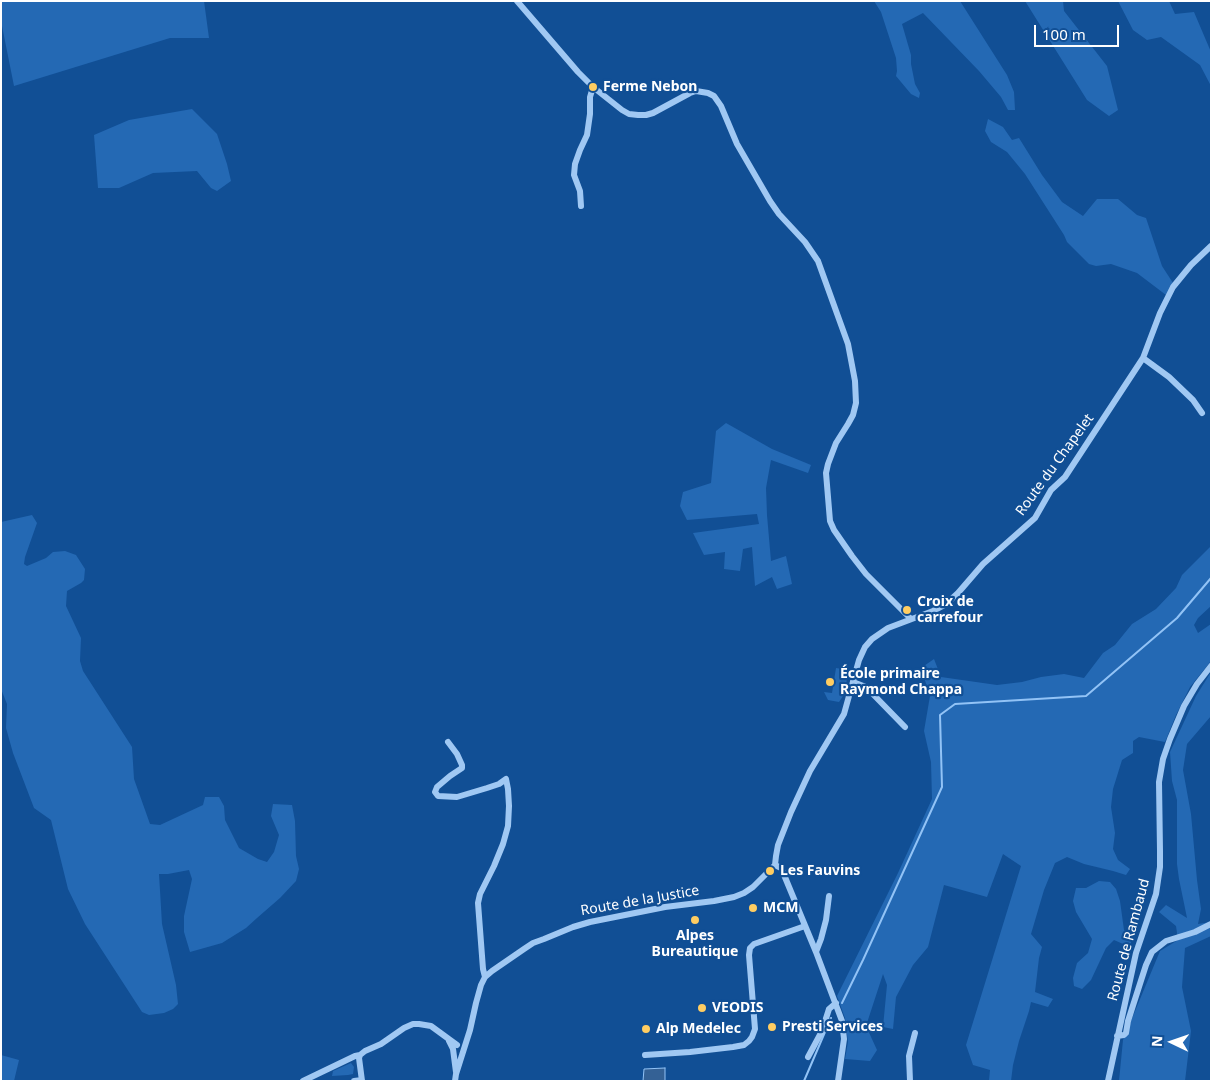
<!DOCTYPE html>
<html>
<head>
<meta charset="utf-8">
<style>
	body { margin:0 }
	#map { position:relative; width:1212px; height:1082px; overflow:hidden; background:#114f95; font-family:"Noto Sans",sans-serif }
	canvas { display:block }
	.frame { position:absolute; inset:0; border:2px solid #fff; pointer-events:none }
	.north { position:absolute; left:1147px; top:1017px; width:50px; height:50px; -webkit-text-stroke:4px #114f95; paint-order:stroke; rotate:273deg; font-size:14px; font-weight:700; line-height:20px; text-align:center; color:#fff }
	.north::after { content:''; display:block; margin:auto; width:18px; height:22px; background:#fff; clip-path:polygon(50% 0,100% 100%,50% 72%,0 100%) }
	.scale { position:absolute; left:1034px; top:25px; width:85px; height:22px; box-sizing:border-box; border:2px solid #fff; border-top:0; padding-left:6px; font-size:15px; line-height:18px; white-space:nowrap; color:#fff; -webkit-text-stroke:4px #114f95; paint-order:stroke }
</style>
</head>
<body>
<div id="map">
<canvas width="1212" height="1082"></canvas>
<div class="frame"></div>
<div class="north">N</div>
<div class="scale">100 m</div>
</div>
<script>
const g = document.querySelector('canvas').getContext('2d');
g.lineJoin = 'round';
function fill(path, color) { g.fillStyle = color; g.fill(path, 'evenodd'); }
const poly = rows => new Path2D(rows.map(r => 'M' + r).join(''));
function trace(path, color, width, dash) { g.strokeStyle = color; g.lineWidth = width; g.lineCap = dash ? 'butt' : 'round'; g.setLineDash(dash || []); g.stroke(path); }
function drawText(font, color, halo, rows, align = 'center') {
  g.font = font + ' "Noto Sans",sans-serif'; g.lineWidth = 4.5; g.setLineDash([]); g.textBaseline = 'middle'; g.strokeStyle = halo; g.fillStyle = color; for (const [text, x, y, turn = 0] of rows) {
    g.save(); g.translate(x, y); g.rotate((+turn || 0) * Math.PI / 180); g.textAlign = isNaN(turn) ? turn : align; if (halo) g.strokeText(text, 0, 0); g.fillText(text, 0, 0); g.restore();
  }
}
const green = poly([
	[1,1,204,1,209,38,170,38,14,86,1,21],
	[874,1,960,1,1007,75,1014,92,1015,110,1008,110,1001,97,979,71,923,13,902,24,911,55,911,64,915,84,920,93,919,98,911,94,896,76,897,71,896,58,881,12],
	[1025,1,1063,1,1064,11,1107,66,1118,110,1109,116,1087,100],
	[1118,1,1169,1,1175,14,1194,12,1211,52,1211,86,1200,65,1161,37,1147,40,1133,30],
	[192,109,217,134,227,164,231,181,217,191,211,188,197,171,153,173,119,188,98,188,94,135,129,120],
	[988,119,1003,127,1012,140,1019,138,1042,175,1062,202,1083,216,1097,199,1118,199,1137,215,1146,218,1162,266,1173,283,1166,295,1137,273,1111,264,1096,266,1089,264,1067,242,1064,235,1025,174,1007,152,991,142,985,131],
	[726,423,772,449,811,465,808,473,771,460,766,488,767,515,771,561,786,556,792,584,777,589,772,577,755,586,752,547,743,549,740,571,724,569,725,552,704,555,693,533,759,524,757,514,687,520,680,506,683,492,711,483,716,431],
	[32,515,37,523,25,557,24,564,27,566,46,558,53,552,65,551,76,555,85,569,84,580,81,583,67,591,66,606,81,638,80,661,83,671,132,747,134,779,150,824,160,825,203,805,205,797,219,797,224,806,225,820,239,848,258,859,267,862,274,852,279,835,271,816,273,804,292,805,295,821,296,856,299,869,296,881,280,898,257,918,246,928,222,943,190,952,184,932,184,916,192,879,189,870,168,874,159,874,162,924,176,985,178,1004,173,1009,164,1013,149,1015,142,1012,85,924,68,889,51,820,34,808,13,753,6,728,7,704,1,689,1,522],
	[1211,546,1211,606,1198,618,1194,625,1198,633,1211,624,1211,661,1190,687,1176,715,1165,742,1139,737,1133,741,1133,753,1122,760,1113,789,1111,807,1115,833,1113,849,1118,860,1130,869,1126,875,1113,871,1084,864,1067,857,1055,863,1044,890,1031,934,1042,947,1039,958,1035,992,1053,999,1048,1007,1031,1002,1029,1011,1019,1041,1013,1065,1011,1081,989,1081,990,1070,973,1065,966,1045,1021,866,1003,854,987,897,944,885,928,947,913,965,896,997,893,1029,883,1027,887,985,883,974,866,1026,877,1050,870,1061,845,1059,848,1042,845,1018,837,996,898,873,932,799,931,762,924,731,930,696,921,668,934,659,941,677,997,685,1022,682,1041,677,1064,674,1084,678,1103,653,1115,645,1132,624,1156,609,1176,588,1182,575],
	[836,668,848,670,845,693,839,702,828,700,824,692,832,693],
	[1211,672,1211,716,1187,744,1183,770,1191,814,1197,880,1201,909,1198,924,1211,922,1211,936,1185,948,1182,987,1191,1031,1185,1081,1119,1081,1123,1040,1160,951,1178,940,1176,926,1159,912,1166,905,1187,918,1179,879,1177,864,1177,800,1172,781,1170,752,1196,696],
	[1099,881,1110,882,1116,889,1120,901,1124,930,1132,937,1130,947,1114,940,1106,948,1091,980,1082,989,1074,986,1073,978,1077,963,1088,953,1092,939,1076,912,1073,901,1076,888,1086,888],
	[1,1055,19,1060,14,1081,1,1081],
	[351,1063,354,1067,353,1074,348,1075,332,1076,333,1071]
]);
const water = poly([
	[665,1068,665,1081,643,1081,644,1069,665,1068]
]);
const stream = poly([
	[842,1003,863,960,942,787,940,715,955,704,1086,696,1177,618,1211,578],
	[804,1081,831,1018]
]);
const minor = poly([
	[517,1,578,72,593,87,622,110,629,114,638,115,646,115,653,113,690,93,696,91,708,93,714,96,721,106,737,144,770,201,779,214,805,242,818,261,848,344,855,381,856,403,853,415,848,424,836,443,828,464,826,473,830,521,834,530,852,556,866,574,911,619],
	[581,206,580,191,574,175,575,164,580,150,587,135,590,114,590,97,593,87],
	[1143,358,1169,377,1193,400,1202,413],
	[853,682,866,687,905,727],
	[448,742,457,754,462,765,462,768,450,776,437,787,435,792,438,796,457,797,487,788,499,784,506,779,508,789,509,806,508,826,503,844,494,866,480,894,478,903,483,969,485,977],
	[775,865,776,856,778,845,791,812,810,771,844,714,859,660,865,647,872,639,888,628,933,611,946,604,958,593,983,564,1035,518,1051,490,1065,477,1143,358,1160,313,1173,287,1191,265,1211,246],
	[775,865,781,868,782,870,816,952,842,1021,844,1039,838,1081],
	[816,952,821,939,826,920,829,896],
	[1117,1036,1124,1035,1126,1033,1128,1021,1146,965,1152,952,1166,941,1195,932,1211,924],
	[449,1041,453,1049,456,1072],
	[360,1055,359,1058,362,1081],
	[645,1055,690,1052,733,1047,744,1045,749,1041,752,1037,755,1029,749,955,750,948,754,944,805,926],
	[808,1057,822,1031,829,1009,836,1003],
	[303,1081,355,1056,360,1055,365,1051,381,1044,404,1028,413,1024,419,1024,431,1026,457,1045],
	[354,1081,362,1080],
	[455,1081,456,1074,470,1030,476,1003,481,985,485,977,492,971,524,949,533,943,544,939,573,927,590,922,665,907,714,901,734,897,744,893,753,887,775,865],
	[910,1081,909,1056,915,1033],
	[1108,1081,1136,953,1156,894,1160,867,1160,851,1159,782,1163,759,1170,739,1184,706,1197,684,1211,666]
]);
const markers = [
	[593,87,5,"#ffcd62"],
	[907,610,5,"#ffcd62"],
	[830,682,5,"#ffcd62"],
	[770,871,5,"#ffcd62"],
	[753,908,5,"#ffcd62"],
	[695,920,5,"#ffcd62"],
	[702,1008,5,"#ffcd62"],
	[772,1027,5,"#ffcd62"],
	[646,1029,5,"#ffcd62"]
];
const poiNames = [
	["Ferme Nebon",603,87],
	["Croix de",917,602],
	["carrefour",917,618],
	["École primaire",840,674],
	["Raymond Chappa",840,690],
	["Les Fauvins",780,871],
	["MCM",763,908],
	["Alpes",695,936,"center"],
	["Bureautique",695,952,"center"],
	["VEODIS",712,1008],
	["Presti Services",782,1027],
	["Alp Medelec",656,1029]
];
const streetNames = [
	["Route du Chapelet",1055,465,-54],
	["Route de la Justice",640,901,-10],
	["Route de Rambaud",1129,940,-75]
];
fill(green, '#2469b4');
fill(water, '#346195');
trace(water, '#92c3f6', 1);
trace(stream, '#92c3f6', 2);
trace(minor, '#a0c8f3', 6);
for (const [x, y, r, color] of markers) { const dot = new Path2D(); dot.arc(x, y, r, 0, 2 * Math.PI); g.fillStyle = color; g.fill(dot); trace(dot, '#114f95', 2); }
drawText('bold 14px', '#fff', '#114f95', poiNames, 'left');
drawText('14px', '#fff', '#114f95', streetNames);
</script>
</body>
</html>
